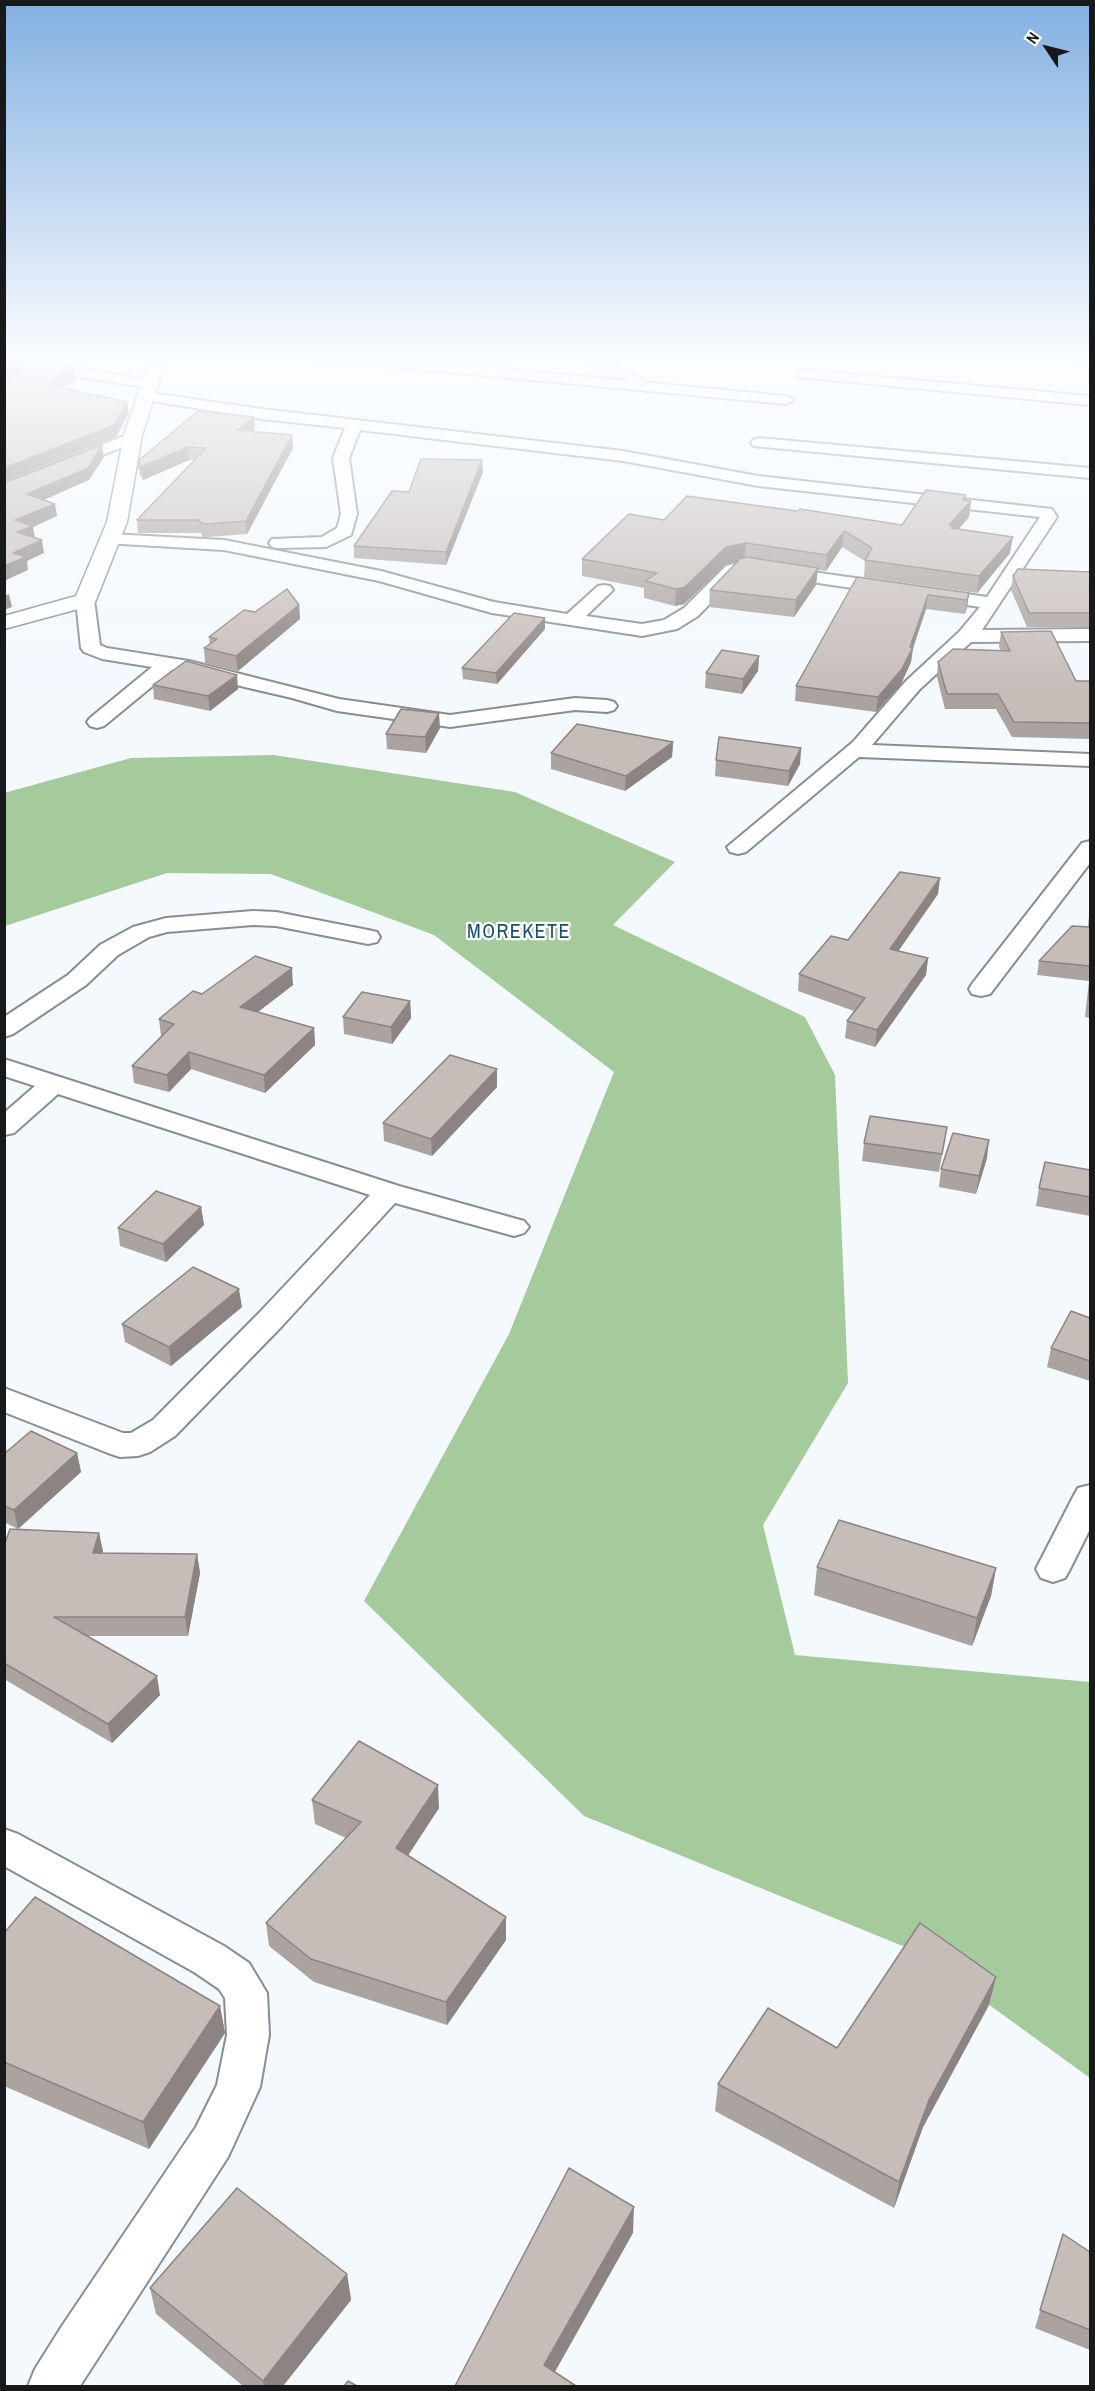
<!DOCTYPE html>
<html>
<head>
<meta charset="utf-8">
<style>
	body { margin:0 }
	#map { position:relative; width:1095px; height:2391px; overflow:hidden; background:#f4f9fe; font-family:"Archivo Narrow",sans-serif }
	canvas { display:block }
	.frame { position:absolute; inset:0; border:6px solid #17191b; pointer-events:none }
	.north { position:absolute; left:1017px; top:18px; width:60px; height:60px; -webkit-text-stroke:4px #fff; paint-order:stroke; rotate:305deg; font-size:16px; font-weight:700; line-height:24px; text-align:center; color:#17191b }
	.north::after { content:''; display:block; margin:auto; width:21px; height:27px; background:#17191b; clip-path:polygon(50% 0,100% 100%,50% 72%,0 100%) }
</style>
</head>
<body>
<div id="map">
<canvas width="1095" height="2391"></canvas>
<div class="frame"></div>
<div class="north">N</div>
</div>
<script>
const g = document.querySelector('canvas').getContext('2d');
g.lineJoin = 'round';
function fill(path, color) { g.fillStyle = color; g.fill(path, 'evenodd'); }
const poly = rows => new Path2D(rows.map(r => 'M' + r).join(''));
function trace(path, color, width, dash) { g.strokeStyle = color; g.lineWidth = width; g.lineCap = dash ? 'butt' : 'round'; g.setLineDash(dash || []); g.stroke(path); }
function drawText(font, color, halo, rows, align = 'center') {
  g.font = font + ' "Archivo Narrow",sans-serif'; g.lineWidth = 4.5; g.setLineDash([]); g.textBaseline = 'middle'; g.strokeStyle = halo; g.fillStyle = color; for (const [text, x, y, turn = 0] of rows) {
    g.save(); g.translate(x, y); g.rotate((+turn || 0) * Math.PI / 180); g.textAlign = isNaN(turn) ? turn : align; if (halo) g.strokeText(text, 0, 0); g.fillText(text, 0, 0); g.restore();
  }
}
const forest = poly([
	[274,755,515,792,675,862,613,925,805,1017,835,1075,848,1383,763,1525,795,1655,1090,1682,1090,2078,915,1951,584,1816,364,1601,509,1334,614,1072,434,935,271,874,167,873,5,926,4,793,131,758]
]);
const lane = poly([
	[576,356,587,356,639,377,651,386,644,388,576,356]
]);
const street = poly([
	[9,356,31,356,62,366,150,380,157,384,150,388,60,374,11,359,9,356],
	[313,356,368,356,786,396,793,400,786,404,320,360,313,356],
	[803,370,1090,396,1090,405,798,377,796,374,803,370],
	[144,392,262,409,623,451,758,476,1052,509,1057,517,982,630,1090,629,1090,641,971,642,920,689,872,745,1090,754,1090,766,859,757,746,852,738,854,730,852,727,847,853,742,906,681,959,632,980,607,778,577,772,576,769,572,772,568,778,567,987,597,1040,517,758,486,623,461,360,430,349,458,357,514,351,535,326,547,278,548,272,547,269,543,272,539,322,537,337,528,341,514,333,458,345,428,262,419,139,399,137,396,139,393,144,392],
	[132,433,140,438,138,441,4,494,4,483,132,433],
	[759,438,1090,468,1090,478,753,446,751,443,753,440,759,438],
	[110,534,224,540,381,571,494,602,567,614,598,586,604,585,610,586,613,590,586,616,642,624,664,620,684,608,726,566,738,563,744,564,747,568,738,574,698,616,677,629,642,636,492,613,379,581,224,550,104,543,101,539,104,535,110,534],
	[85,594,92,596,94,600,100,645,107,648,189,661,339,699,450,715,575,698,607,700,614,702,617,706,614,710,607,712,575,710,450,727,337,711,292,698,172,670,104,726,97,728,90,726,87,722,90,718,152,667,102,659,84,652,81,648,76,600,78,596,85,594],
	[1090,841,1090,863,990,994,981,996,972,994,969,989,972,984,1082,843,1090,841],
	[253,911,276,912,368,930,377,932,380,937,377,942,368,944,276,926,253,925,167,932,149,937,118,955,86,985,13,1034,4,1037,4,1017,68,975,100,945,133,927,166,918,253,911],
	[4,1059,399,1186,524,1221,529,1227,524,1233,514,1236,395,1203,282,1326,175,1436,150,1452,138,1456,120,1457,108,1453,4,1412,4,1388,123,1433,131,1433,153,1420,260,1312,370,1195,58,1094,14,1133,4,1135,4,1113,35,1086,4,1076,4,1059],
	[1090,1485,1090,1529,1070,1569,1065,1578,1053,1582,1041,1578,1036,1569,1073,1497,1078,1488,1090,1485],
	[4,1829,18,1834,224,1946,249,1963,267,1993,269,2035,260,2087,228,2157,80,2386,28,2386,35,2369,62,2326,196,2127,217,2085,227,2035,225,1998,219,1989,194,1972,4,1866,4,1829]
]);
const secondary = poly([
	[151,356,167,356,142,435,127,522,96,600,93,605,4,629,4,616,76,596,107,522,124,435,151,356],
	[1071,356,1090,356,1090,362,1073,359,1071,356]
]);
const wall = poly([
	[255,429,251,432,293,448,247,534,208,537,203,537,201,533,138,533,137,520,195,460,189,460,143,480,139,474,138,461],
	[483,472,446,565,354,558,354,546,409,492],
	[966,495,966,500,971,501,969,517,958,529,1010,553,977,593,864,577,865,561,842,547,826,571,818,570,816,585,794,617,709,607,710,590,738,561,726,564,684,604,675,606,644,598,644,588,582,576,582,559,664,520,902,525],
	[1090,571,1090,627,1027,627,1011,590,1013,576],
	[857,577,969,593,967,607,965,614,926,609,913,648,911,662,901,684,876,712,795,701,796,686],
	[299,605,300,619,238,671,205,663,204,648,210,644,209,637,255,612],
	[545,629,497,684,463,679,462,668],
	[1001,632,1076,681,1090,681,1090,739,1012,737,996,709,945,709,937,677,938,662,1001,651,999,647],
	[759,656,758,671,742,694,705,688,706,673],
	[153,685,238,689,210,711,154,699],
	[440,728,426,753,387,749,386,734],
	[673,742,672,757,625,791,551,769,551,753],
	[801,748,800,764,788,786,715,776,716,760],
	[938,894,898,951,928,958,926,975,875,1047,845,1038,847,1021,854,1011,798,991,799,974,848,940],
	[1090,905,1090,1018,1085,1017,1089,981,1037,975,1039,961,1088,927],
	[293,985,258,1012,314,1028,315,1045,265,1093,191,1069,169,1092,134,1083,132,1066,161,1036,159,1019,202,994],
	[410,1001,411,1018,392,1044,344,1034,343,1017],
	[497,1069,497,1087,432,1156,384,1141,383,1123],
	[947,1127,939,1172,862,1161,864,1143],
	[987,1158,976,1194,939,1187,941,1169],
	[1090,1170,1090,1216,1036,1206,1039,1188],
	[201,1207,204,1225,166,1262,120,1246,118,1228],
	[242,1307,171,1366,125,1342,122,1324],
	[1090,1318,1090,1381,1047,1367,1051,1348],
	[77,1453,81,1472,18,1529,4,1522,4,1454],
	[99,1533,102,1553,197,1554,200,1573,188,1636,88,1636,160,1695,112,1743,4,1679,4,1546],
	[817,1567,996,1568,991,1596,972,1646,814,1595],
	[312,1800,439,1808,408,1855,506,1917,506,1940,447,2025,314,1982,269,1946,266,1923,346,1838,315,1824],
	[4,1933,220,2006,225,2033,149,2149,4,2086],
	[989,2005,923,2127,894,2208,715,2111,718,2084,837,2048],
	[1063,2234,1090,2252,1090,2350,1035,2328],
	[347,2274,351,2300,283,2386,243,2386,156,2314,150,2288]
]);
const shadedWall = poly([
	[17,356,23,356,26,370,4,378,4,366],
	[74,369,76,381,57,389,58,395,46,381],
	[127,402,129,414,116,437,4,481,4,468],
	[254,417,255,429,238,443,237,430],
	[292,435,293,448,247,534,246,521],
	[102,445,104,457,89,480,28,507,27,494],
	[188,447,189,460,143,480,141,467],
	[482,460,483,472,446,565,446,552],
	[966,495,965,508,971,501,969,517,953,536,949,525],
	[55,504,57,516,33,527,35,539,19,545,15,520],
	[844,531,842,547,826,571,827,555],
	[1013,537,1010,553,977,593,979,576],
	[42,540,44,553,27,561,28,570,4,581,4,566,13,553],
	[746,543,745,560,726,564,684,604,675,606,676,589,726,547],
	[818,568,816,585,794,617,796,600],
	[969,593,967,607,965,614,967,600],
	[9,594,12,607,4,610,4,596],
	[928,595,926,609,913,648,911,662,901,684,876,712,878,697,910,647],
	[299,605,300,619,238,671,236,656],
	[545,618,545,629,497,684,496,673],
	[759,656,758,671,742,694,743,679],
	[237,675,238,689,210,711,208,696],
	[439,713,440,728,426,753,425,737],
	[673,742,672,757,625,791,626,776],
	[801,748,800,764,788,786,789,771],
	[940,878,938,894,888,966,890,949],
	[928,958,926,975,875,1047,877,1030],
	[292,968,293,985,242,1024,240,1007],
	[410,1001,411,1018,392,1044,391,1027],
	[314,1028,315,1045,265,1093,264,1075],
	[189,1052,191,1069,169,1092,167,1075],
	[497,1069,497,1087,432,1156,431,1139],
	[989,1140,987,1158,976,1194,979,1176],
	[201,1207,204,1225,166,1262,163,1244],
	[239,1289,242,1307,171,1366,169,1347],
	[77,1453,81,1472,18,1529,14,1510],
	[99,1533,103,1551,97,1572,93,1553],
	[197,1554,200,1573,188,1636,185,1617],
	[996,1568,991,1596,972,1646,977,1618],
	[157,1676,160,1695,112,1743,108,1724],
	[438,1785,439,1808,398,1871,396,1848],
	[506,1917,506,1940,447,2025,446,2002],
	[996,1977,989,2005,923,2127,894,2208,899,2182,929,2100],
	[220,2006,225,2033,149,2149,143,2122],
	[634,2207,633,2233,547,2386,544,2365],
	[347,2274,351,2300,283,2386,264,2386,263,2381]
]);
const building = poly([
	[4,356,17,356,15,357,24,359,4,366,4,356],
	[48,364,74,369,46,381,56,383,50,385,127,402,114,425,4,468,4,379,48,364],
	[198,411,254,417,237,430,292,435,246,521,207,524,201,523,199,520,137,520,206,448,188,447,141,467,138,461,198,411],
	[102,445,88,468,27,494,55,504,15,520,33,526,17,532,42,540,13,553,26,557,4,566,4,483,102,445],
	[421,459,482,460,446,552,354,546,392,491,409,492,421,459],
	[926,490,966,495,963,500,971,501,949,525,954,526,951,528,1013,537,979,576,865,560,872,548,844,531,827,555,746,543,726,547,685,587,676,589,645,581,657,573,582,559,629,514,664,520,687,496,797,511,800,509,902,525,926,490],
	[746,557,818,568,796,600,710,590,740,559,746,557],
	[1018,569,1090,572,1090,613,1029,613,1013,576,1018,569],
	[857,577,969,593,967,600,928,595,910,647,913,647,902,669,878,697,796,686,857,577],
	[287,589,299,605,236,656,204,648,217,639,209,637,244,610,255,612,287,589],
	[514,613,545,618,496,673,462,668,514,613],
	[1051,631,1076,681,1090,681,1090,723,1014,722,998,694,947,694,938,662,953,649,1010,651,1001,632,1051,631],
	[722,650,759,656,743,679,706,673,722,650],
	[186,661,237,675,208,696,153,685,186,661],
	[401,709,439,713,425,737,386,734,401,709],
	[577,724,673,742,626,776,551,753,577,724],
	[719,737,801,748,789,771,716,760,719,737],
	[900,872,940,878,890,949,928,958,877,1030,847,1021,865,998,799,974,831,936,848,940,900,872],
	[1072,926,1090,927,1090,966,1039,961,1072,926],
	[255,956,292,968,240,1007,314,1028,264,1075,189,1052,167,1075,132,1066,174,1024,159,1019,193,991,202,994,255,956],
	[1090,980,1090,1001,1089,1000,1090,980],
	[362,992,410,1001,391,1027,343,1017,362,992],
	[450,1055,497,1069,431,1139,383,1123,450,1055],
	[870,1116,947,1127,942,1154,864,1143,870,1116],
	[953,1133,989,1140,979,1176,941,1169,953,1133],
	[1045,1162,1090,1170,1090,1197,1039,1188,1045,1162],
	[156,1191,201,1207,163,1244,118,1228,156,1191],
	[193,1267,239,1289,169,1347,122,1324,193,1267],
	[1071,1311,1090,1318,1090,1361,1051,1348,1071,1311],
	[31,1431,77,1453,14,1510,4,1506,4,1454,31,1431],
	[839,1520,996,1568,977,1618,817,1567,839,1520],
	[10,1529,99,1533,93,1553,197,1554,185,1617,54,1617,157,1676,108,1724,4,1663,4,1546,10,1529],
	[359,1741,438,1785,396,1848,506,1917,446,2002,311,1959,266,1923,361,1822,312,1800,359,1741],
	[35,1897,220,2006,143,2122,4,2062,4,1933,35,1897],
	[920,1923,996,1977,929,2100,899,2182,718,2084,768,2008,837,2048,920,1923],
	[569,2168,634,2207,544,2365,576,2386,455,2386,569,2168],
	[237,2188,347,2274,263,2381,150,2288,237,2188],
	[1063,2234,1090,2252,1090,2330,1040,2310,1063,2234],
	[348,2381,357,2386,344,2386,348,2381]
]);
const quarterNames = [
	["MOREKETE",519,933]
];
fill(forest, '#a5ca9b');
trace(lane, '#878d93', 3);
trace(street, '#878d93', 4);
trace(secondary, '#878d93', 3);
fill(lane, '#fff');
fill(street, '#fff');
fill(secondary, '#fff');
fill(wall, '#aaa39f');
fill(shadedWall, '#8b8482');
fill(building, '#c6bdb9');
trace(building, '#8b8482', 1.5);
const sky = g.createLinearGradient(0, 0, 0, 691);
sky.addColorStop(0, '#82b0e1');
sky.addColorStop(0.52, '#fafcff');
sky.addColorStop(1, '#fafcff00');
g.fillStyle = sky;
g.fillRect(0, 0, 1095, 691);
g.letterSpacing = '1.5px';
drawText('20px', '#1a4f72', '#fff', quarterNames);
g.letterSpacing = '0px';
</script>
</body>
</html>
